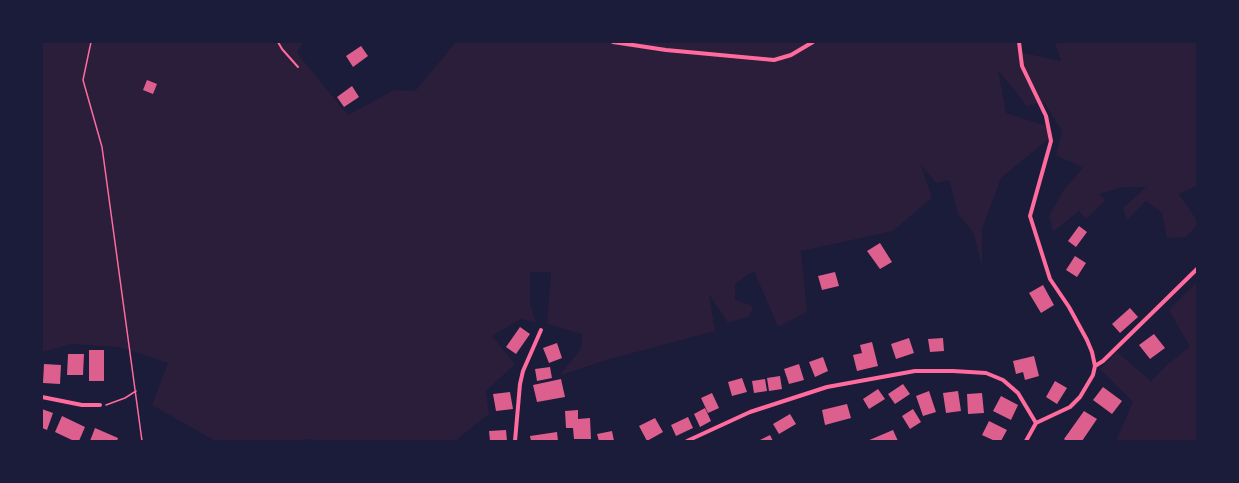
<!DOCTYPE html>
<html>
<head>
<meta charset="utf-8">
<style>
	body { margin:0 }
	#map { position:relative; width:1239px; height:483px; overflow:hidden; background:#1b1b3a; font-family:"Exo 2",sans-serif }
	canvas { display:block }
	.frame { position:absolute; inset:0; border:43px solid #1b1b3a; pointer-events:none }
</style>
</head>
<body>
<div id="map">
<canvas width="1239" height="483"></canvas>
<div class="frame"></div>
</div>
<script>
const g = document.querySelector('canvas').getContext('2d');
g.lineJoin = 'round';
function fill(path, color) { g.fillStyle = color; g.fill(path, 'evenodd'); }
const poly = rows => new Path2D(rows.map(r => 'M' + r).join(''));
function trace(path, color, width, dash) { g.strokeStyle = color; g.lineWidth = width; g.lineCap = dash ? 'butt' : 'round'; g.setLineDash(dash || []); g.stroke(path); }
const green = poly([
	[42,42,303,42,297,53,348,115,394,90,415,91,456,42,1016,42,1019,52,1061,61,1055,42,1197,42,1197,186,1179,194,1197,221,1197,225,1186,237,1167,238,1162,213,1146,201,1127,220,1123,208,1146,187,1123,187,1099,194,1106,200,1086,219,1079,211,1053,232,1049,216,1063,191,1083,168,1056,155,1062,131,1044,102,1027,106,998,70,1006,113,1047,126,1051,137,1001,178,982,229,982,266,973,232,958,214,949,180,936,183,921,165,932,198,893,231,801,251,807,312,778,327,754,271,735,284,735,300,753,306,750,316,728,323,709,294,715,331,603,361,559,376,581,349,582,334,547,324,551,272,530,272,530,304,536,322,521,319,492,336,515,364,486,391,489,414,455,441,312,441,311,439,289,441,215,441,152,405,168,363,119,347,72,344,42,352],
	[1197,282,1197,441,1116,441,1133,402,1100,369,1117,352,1151,381,1169,363,1190,347,1169,310]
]);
const building = poly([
	[361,46,368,56,353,67,346,56],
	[147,80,157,84,153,94,143,90],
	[352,86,359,97,344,107,337,97],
	[1079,226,1087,232,1076,247,1068,241],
	[880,243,892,262,880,269,867,251],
	[1075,256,1086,263,1077,277,1066,270],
	[835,272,839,286,822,290,818,276],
	[1043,285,1054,305,1041,313,1029,293],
	[1130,308,1138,317,1120,333,1112,324],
	[520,327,530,334,516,354,506,347],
	[1154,334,1165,348,1150,359,1139,345],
	[909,338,914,353,896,359,891,344],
	[943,338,944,351,930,352,928,339],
	[872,342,878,366,857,371,853,355,862,353,860,345],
	[557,343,562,358,549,363,543,348],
	[89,350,104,350,104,381,89,381],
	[68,354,84,354,83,375,67,375],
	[1034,356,1039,376,1025,380,1023,372,1016,374,1013,361],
	[823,357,828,371,815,377,809,362],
	[44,364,61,365,60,384,43,383],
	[799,364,804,380,789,384,784,369],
	[550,367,552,378,537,381,535,369],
	[780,376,782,389,769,391,767,378],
	[742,378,747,392,732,396,728,382],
	[561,379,565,397,537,402,533,385],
	[765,379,767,391,754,393,752,381],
	[1055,381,1067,388,1057,404,1046,397],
	[903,384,910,394,895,404,888,394],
	[1103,387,1122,401,1112,414,1093,400],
	[878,389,885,399,869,409,863,399],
	[929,391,936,412,923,416,916,396],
	[958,391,961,411,946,413,943,393],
	[510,392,513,409,496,411,493,394],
	[712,393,719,408,708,413,701,398],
	[982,393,984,413,968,414,967,394],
	[1001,396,1018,405,1011,420,993,411],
	[847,404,851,418,825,425,822,410],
	[705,408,711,421,700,427,694,414],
	[42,409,53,413,47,430,42,428],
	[913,409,921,422,910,429,902,416],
	[578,410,578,419,590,418,591,439,574,439,573,428,566,428,565,411],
	[1084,411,1097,419,1082,441,1066,441,1064,439],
	[790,414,796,424,779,434,773,424],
	[62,416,85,427,79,441,74,441,55,432],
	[688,417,693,428,676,436,671,425],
	[655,418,663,432,647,441,639,426],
	[989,421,1007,430,1001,441,995,441,982,435],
	[95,428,118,438,117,441,90,441],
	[506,430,507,441,490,441,489,431],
	[893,430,898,441,867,441],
	[612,431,614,441,599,441,597,434],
	[557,432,558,441,531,441,530,436],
	[770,435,773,441,758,441]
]);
const path = poly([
	[91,42,83,80,102,147,142,441],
	[106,405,125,398,136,391]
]);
const service = poly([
	[278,42,282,49,298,67]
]);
const minor = poly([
	[613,42,666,50,774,60,791,55,813,42],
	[1019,42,1022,66,1046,116,1051,141,1030,216,1050,279,1069,307,1087,340,1092,352,1095,366],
	[42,397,82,405,100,405],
	[1036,423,1070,407,1080,397,1093,375,1095,366,1103,361,1197,269],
	[515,441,520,384,523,371,541,330],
	[687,441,750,412,827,387,915,371,953,371,986,373,1003,380,1018,393,1036,423],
	[1026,441,1036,423]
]);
fill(green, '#2a1e3b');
fill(building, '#dd5f8e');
trace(path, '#ff6b9d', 1.5);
trace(service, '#ff6b9d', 2);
trace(minor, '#ff6b9d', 4);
</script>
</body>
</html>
